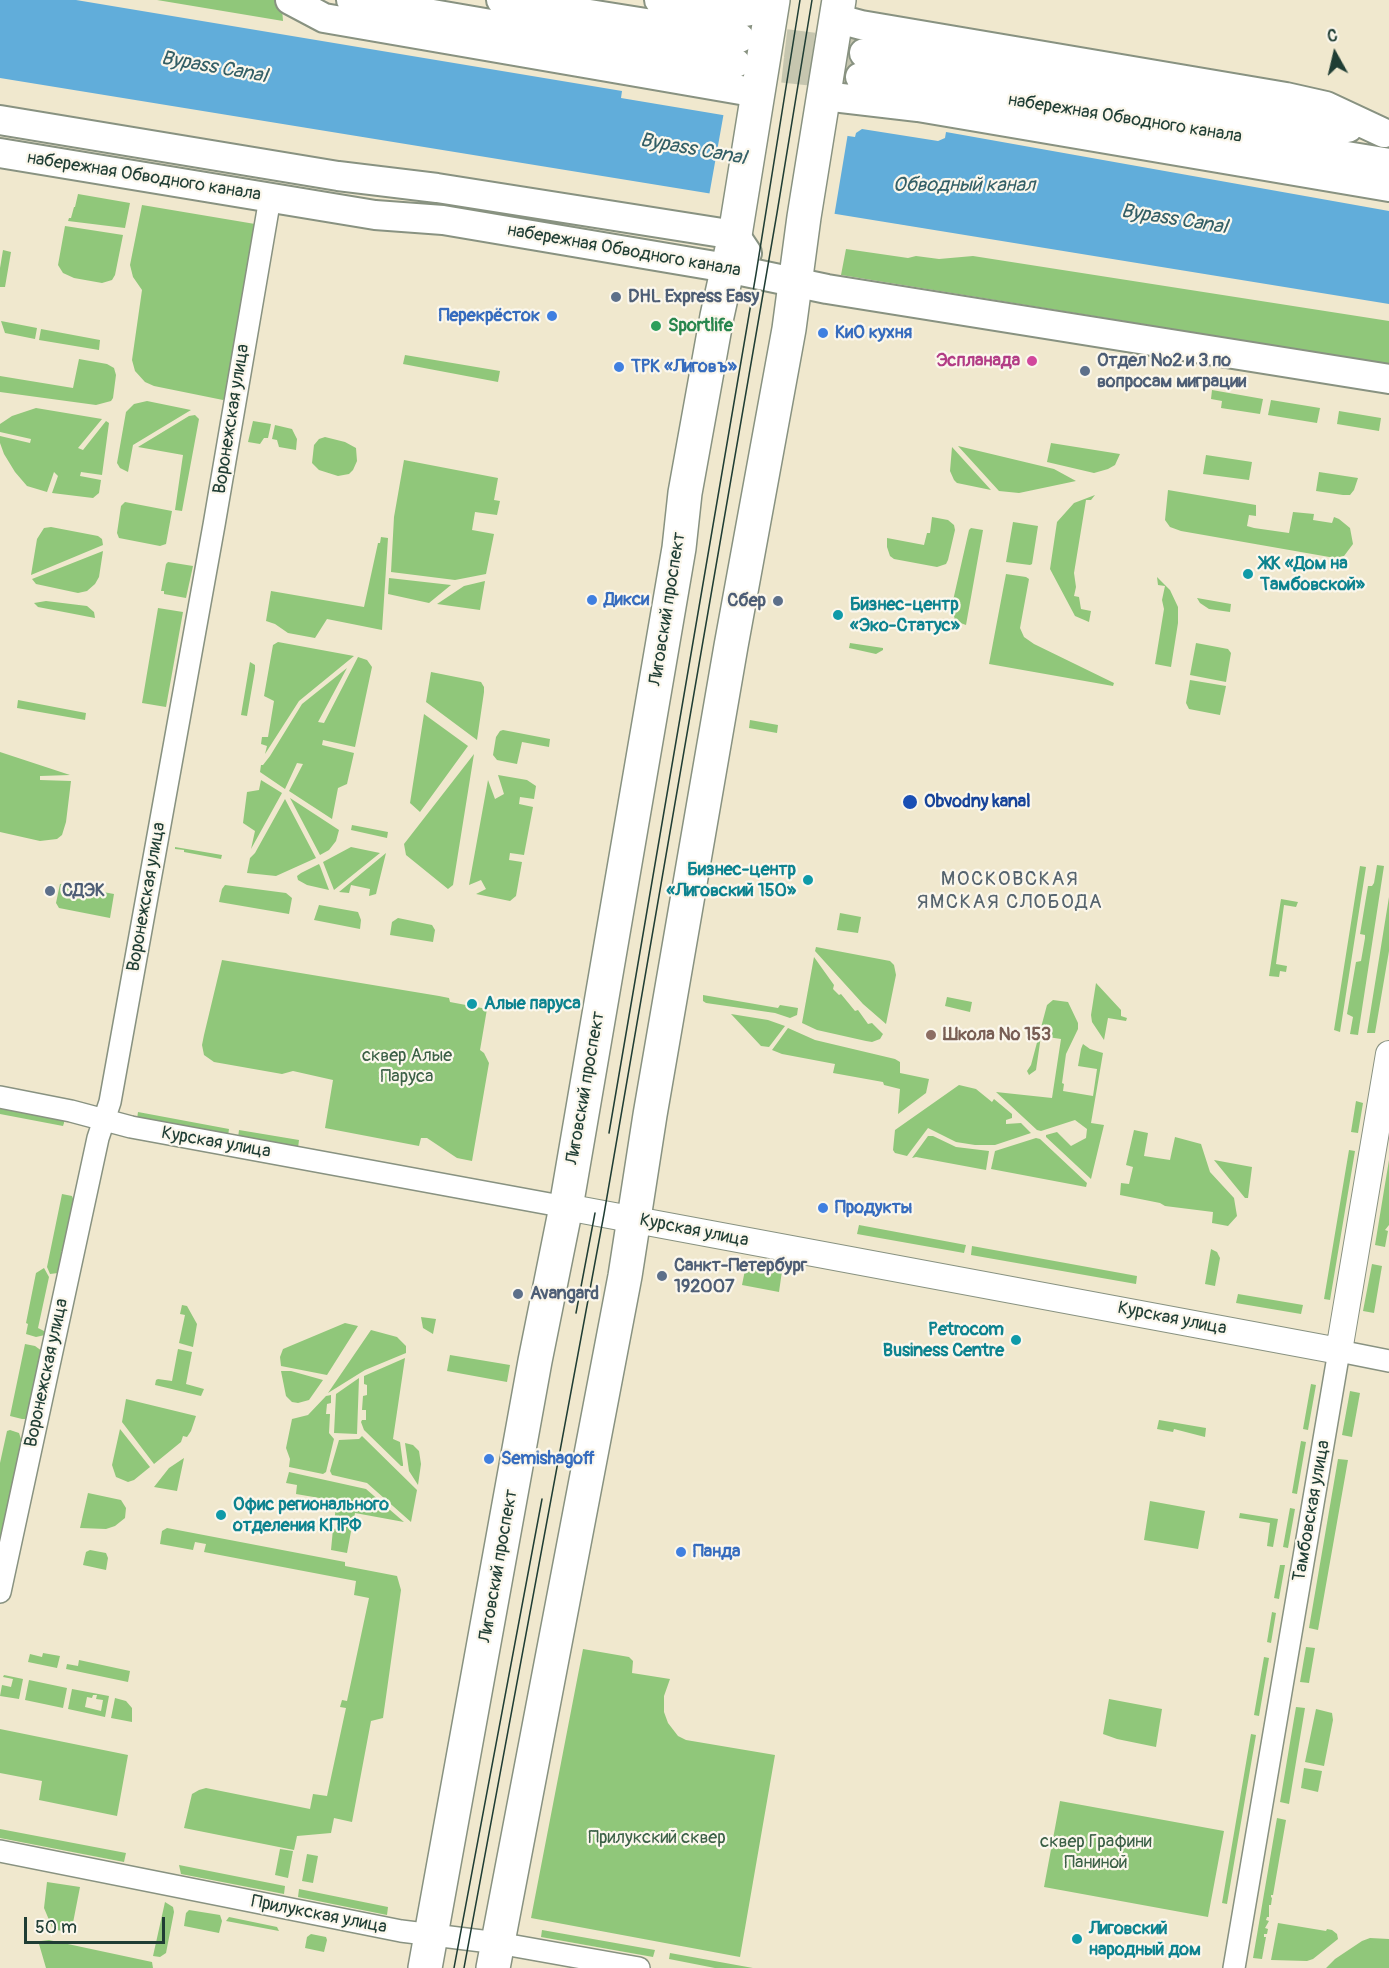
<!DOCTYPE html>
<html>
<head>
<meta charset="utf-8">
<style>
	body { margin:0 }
	#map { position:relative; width:1389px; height:1968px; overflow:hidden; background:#f0e8ce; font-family:Pangolin,sans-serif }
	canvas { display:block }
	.north { position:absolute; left:1305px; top:24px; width:60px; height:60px; -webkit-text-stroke:4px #fbf7ec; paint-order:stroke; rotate:352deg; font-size:16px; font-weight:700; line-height:24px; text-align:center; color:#1f3d34 }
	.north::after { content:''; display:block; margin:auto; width:21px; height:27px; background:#1f3d34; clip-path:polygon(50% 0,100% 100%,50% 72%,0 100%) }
	.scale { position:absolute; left:24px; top:1917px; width:141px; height:27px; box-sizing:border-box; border:3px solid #1f3d34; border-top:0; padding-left:8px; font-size:18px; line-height:21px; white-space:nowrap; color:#1f3d34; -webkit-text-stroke:4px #fbf7ec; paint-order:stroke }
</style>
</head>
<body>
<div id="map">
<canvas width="1389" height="1968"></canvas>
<div class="north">С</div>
<div class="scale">50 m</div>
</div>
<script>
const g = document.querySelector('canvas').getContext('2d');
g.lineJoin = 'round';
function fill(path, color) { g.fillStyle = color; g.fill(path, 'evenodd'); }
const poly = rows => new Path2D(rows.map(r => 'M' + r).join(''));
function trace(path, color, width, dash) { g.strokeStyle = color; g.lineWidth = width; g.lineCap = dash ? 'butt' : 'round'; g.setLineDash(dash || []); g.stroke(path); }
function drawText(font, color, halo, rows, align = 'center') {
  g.font = font + ' Pangolin,sans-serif'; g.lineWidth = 4.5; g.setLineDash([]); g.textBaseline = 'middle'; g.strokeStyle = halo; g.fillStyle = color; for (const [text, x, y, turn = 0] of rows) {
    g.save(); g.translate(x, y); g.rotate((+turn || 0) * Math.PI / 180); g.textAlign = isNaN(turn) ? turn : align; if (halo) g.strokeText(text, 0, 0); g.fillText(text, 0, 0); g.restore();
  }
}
const green = poly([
	[157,0,275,0,282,8,283,21],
	[78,194,130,203,125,228,68,221,69,218,71,218,74,207,75,207],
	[142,205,255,224,226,397,223,400,154,386,145,382,135,371,132,360,142,290,133,277,130,265],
	[65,226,123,235,115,275,112,280,102,283,74,278,63,273,58,265],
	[846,249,908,258,916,256,939,259,973,256,1389,321,1389,364,841,275],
	[3,250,11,252,5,287,0,287,0,268],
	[1,321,37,328,35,339,5,333],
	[41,329,100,340,99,350,39,340],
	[405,355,500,371,498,382,403,364],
	[79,359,107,364,114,368,116,375,113,398,111,401,96,405,0,392,0,376,73,388],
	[1212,390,1263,399,1260,414,1221,408,1222,401,1211,399],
	[1271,400,1320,408,1317,423,1268,415],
	[147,401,191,410,133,445,128,472,120,468,117,463,126,412,134,404],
	[36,408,102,419,78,448,83,450,106,421,109,423,102,475,81,472,80,476,101,480,99,493,93,498,52,493,58,476,54,472,47,492,27,486,15,472,4,454,0,443,0,436,30,443,31,439,0,432,0,424,12,416],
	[1339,411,1381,418,1379,431,1337,424],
	[195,415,199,419,182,511,175,510,183,455,138,447,189,416],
	[253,421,271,424,268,438,264,438,260,444,248,442],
	[275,425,292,429,297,439,296,450,279,447,277,440,272,439],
	[325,437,345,442,356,448,357,461,353,470,349,474,338,476,319,470,312,463,314,445,319,439],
	[1051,443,1120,454,1115,465,1108,469,1094,473,1047,462],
	[958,446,1054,469,1076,481,1019,493,999,491],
	[952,447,991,490,957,483,954,480,950,471],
	[1206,455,1252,462,1249,480,1203,474],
	[404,460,498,478,494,500,500,501,497,515,475,512,472,530,494,534,486,574,455,580,391,572,394,517],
	[1319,472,1358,478,1354,490,1350,495,1343,495,1316,491],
	[1168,490,1256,505,1256,516,1249,515,1247,526,1254,528,1289,533,1293,512,1314,514,1313,520,1332,523,1334,517,1339,519,1350,528,1353,544,1344,556,1335,558,1181,531,1170,527,1165,520],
	[1095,495,1091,500,1086,500,1074,573,1076,587,1074,596,1079,597,1081,609,1091,611,1089,622,1075,616,1050,569,1057,522,1074,503],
	[125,502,172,511,166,544,160,546,119,538,117,533,121,506],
	[932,517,948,520,954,525,955,530,948,560,946,564,937,567,894,559,890,556,887,547,887,538,924,545,927,533,930,533],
	[1013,522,1038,526,1032,564,1030,565,1006,562],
	[51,527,98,536,102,539,103,545,31,575,37,539,44,528],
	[971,528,983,530,966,625,955,621,952,605,969,530],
	[381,537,388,538,382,630,327,619,315,638,288,633,275,624,266,621,271,591,364,607,378,543,380,543],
	[103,551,99,577,95,584,87,591,78,593,36,584,32,579],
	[168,562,193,566,186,598,164,594,164,591,161,591,166,564],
	[1006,574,1026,577,1029,579,1020,628,1024,637,1034,644,1114,683,1113,686,989,664],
	[1157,577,1170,590,1178,607,1178,623,1171,667,1155,664,1164,609,1162,600,1165,586,1158,585],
	[389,578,451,585,429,603,388,594],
	[485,581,480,610,437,604,464,586],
	[1197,598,1231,604,1230,612,1209,609,1200,603],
	[46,601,87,606,94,612,95,618,38,607,34,603],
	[158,608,183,612,166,707,142,703],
	[278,642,354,656,299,701,265,754,267,746,261,744,262,737,268,737,274,701,264,696,273,645],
	[850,643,883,648,883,650,876,654,849,648],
	[1196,643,1228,649,1231,653,1226,682,1190,675],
	[358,657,367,660,372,667,355,747,323,740,322,745,354,753,347,784,338,788,332,819,289,791,303,764,297,763,285,789,260,772,261,765,263,765,270,756,302,704,347,668,318,722,324,723],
	[250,662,255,665,255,670,247,716,241,715],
	[431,672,481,682,484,687,484,692,477,740,426,702],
	[1190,680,1226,686,1220,715,1189,709,1186,703],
	[18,700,86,713,85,720,17,708],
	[424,714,468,746,420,812,410,803],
	[750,720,778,725,777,733,749,728],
	[503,730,550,739,549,747,522,742,517,764,497,760,493,755,496,737,500,731],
	[0,752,70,775,40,776,40,780,71,781,66,822,62,835,57,839,40,841,0,832],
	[474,754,453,885,448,889,406,855,404,844],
	[498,775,527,780,536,786,534,799,520,797,519,804,533,807,524,855,510,853,509,860,522,862,516,896,510,901,476,894,486,889,481,880,469,885,488,780,495,799,504,794],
	[261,780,282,793,251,849,255,831,243,823,247,792,259,790],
	[290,798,339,830,336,841,329,850,320,855],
	[285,799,316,858,276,876,247,873,250,858,255,853],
	[352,825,388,832,387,838,351,830],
	[175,847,222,855,221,859,184,852,184,850,175,849],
	[351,847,380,853,334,890,323,862],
	[386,853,376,894,369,896,370,889,351,885,349,893,339,892],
	[319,864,320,866,329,890,307,885,298,880,297,876,301,873],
	[1377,865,1384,866,1358,1035,1350,1034,1353,1017,1347,1014,1356,962,1361,961,1365,938,1365,935,1360,934,1368,886,1372,886,1374,883],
	[1360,866,1366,867,1340,1032,1334,1030],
	[60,884,114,894,110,918,59,908,56,903],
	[225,885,286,893,292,898,289,914,219,902,222,889],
	[1389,897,1389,951,1375,1033,1367,1033],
	[1281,899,1298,902,1296,907,1284,905,1276,964,1287,966,1286,972,1280,971,1279,977,1269,976],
	[319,905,358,912,361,920,360,929,314,920],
	[840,913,861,917,858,933,837,930],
	[398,918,432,925,435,930,433,942,390,935,392,922],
	[816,947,890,961,894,965,896,975,886,1024,863,1004,815,951],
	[814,957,834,985,833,989,839,995,841,994,855,1011,858,1010,868,1024,872,1023,883,1034,880,1039,872,1042,866,1041,817,1030,802,1023],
	[222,960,439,996,449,998,450,1002,487,1009,480,1050,484,1053,489,1063,472,1161,457,1158,427,1138,421,1138,419,1146,325,1128,333,1080,293,1071,282,1074,214,1062,204,1055,202,1045,204,1035],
	[1096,983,1121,1010,1121,1016,1127,1018,1126,1021,1108,1018,1104,1040,1092,1022,1091,1015],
	[703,995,778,1008,780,1005,798,1008,797,1015,790,1018,775,1013,706,1003,703,1001],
	[947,997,972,1002,970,1012,945,1006],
	[1053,1000,1068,1002,1078,1023,1078,1029,1066,1054,1062,1083,1064,1084,1063,1091,1093,1096,1097,1069,1078,1066,1081,1049,1083,1044,1090,1049,1103,1053,1091,1123,1104,1125,1091,1179,1046,1137,1046,1135,1057,1132,1071,1146,1086,1138,1087,1129,1075,1120,1041,1131,1037,1130,996,1092,1052,1098,1061,1039,1041,1036,1036,1070,1029,1075,1027,1071,1031,1065,1047,1005],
	[731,1014,768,1020,785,1026,769,1047,761,1046],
	[788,1028,815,1040,895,1059,900,1062,900,1073,929,1079,926,1093,898,1114,900,1089,884,1085,883,1082,833,1073,835,1064,782,1054,772,1050],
	[959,1085,976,1089,992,1102,994,1099,1012,1114,1012,1118,1006,1120,1006,1124,1021,1123,1031,1133,995,1145,975,1145,956,1142,928,1128,907,1156,895,1153,893,1150,895,1130],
	[1356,1101,1363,1103,1358,1133,1351,1132],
	[0,1108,64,1120,64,1123,63,1126,0,1114],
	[138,1112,229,1129,228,1136,137,1119],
	[239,1130,299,1140,298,1148,238,1138],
	[1134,1130,1148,1133,1144,1156,1170,1160,1175,1137,1201,1144,1210,1172,1234,1198,1237,1216,1228,1226,1212,1223,1213,1212,1165,1206,1160,1203,1120,1195,1121,1183,1129,1184,1133,1167,1126,1165],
	[928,1136,933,1136,956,1147,989,1151,986,1170,916,1157,912,1158],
	[1036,1138,1040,1139,1087,1183,1086,1187,991,1169,995,1151],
	[1349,1150,1355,1151,1330,1300,1324,1299],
	[1214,1160,1252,1167,1248,1198,1245,1198],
	[1389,1160,1389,1225,1385,1230,1388,1231,1385,1247,1375,1245],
	[62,1194,72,1196,74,1201,63,1251,61,1251,63,1254,58,1273,50,1274,47,1267],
	[859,1225,966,1245,964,1253,857,1234],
	[972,1246,1137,1276,1136,1284,971,1255],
	[1211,1249,1217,1252,1220,1258,1215,1286,1205,1284],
	[1372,1264,1382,1266,1374,1313,1363,1311],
	[746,1265,782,1271,779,1292,742,1285],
	[44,1268,49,1277,38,1328,46,1332,45,1335,36,1337,26,1334,28,1324,26,1323,36,1273],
	[1238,1294,1303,1305,1301,1314,1236,1303],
	[182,1305,187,1306,197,1324,193,1347,179,1343,185,1315,180,1314],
	[421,1317,436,1319,433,1334,423,1328],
	[345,1323,358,1326,327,1375,281,1366,280,1357,283,1349],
	[371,1330,397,1337,406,1346,406,1353,365,1370,328,1393],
	[25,1344,35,1346,42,1351,27,1419,22,1419,10,1416],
	[178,1349,192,1352,186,1384,204,1389,201,1396,155,1385,156,1380,158,1379,172,1381],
	[450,1355,510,1365,507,1382,447,1371],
	[405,1358,393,1439,400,1442,403,1464,403,1466,401,1466,364,1430,361,1422,362,1420,366,1420,366,1410,362,1410,363,1396,367,1395,367,1385,364,1384,364,1376],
	[281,1371,291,1371,323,1380,309,1400,298,1403,292,1402,286,1396],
	[359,1378,357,1434,334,1433,336,1394],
	[1311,1384,1316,1385,1308,1430,1303,1429],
	[1350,1391,1360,1393,1352,1437,1342,1435],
	[331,1395,331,1403,327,1404,326,1414,330,1414,329,1433,334,1439,326,1472,323,1474,289,1467,290,1459,286,1448,292,1419,308,1415,326,1396],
	[126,1399,196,1416,191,1431,187,1437,183,1436,181,1442,154,1464,122,1422],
	[1159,1420,1206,1428,1205,1437,1174,1429,1173,1432,1157,1429],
	[120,1429,150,1467,134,1480,128,1482,116,1477,112,1465],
	[10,1430,19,1433,22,1442,0,1543,0,1463,7,1431],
	[362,1436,417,1490,411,1522,367,1483,332,1475,330,1471,339,1440,359,1439],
	[1301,1441,1306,1442,1297,1494,1292,1493],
	[405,1443,413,1445,419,1451,421,1464,418,1485,409,1471],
	[184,1458,177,1491,154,1487,169,1468],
	[1338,1459,1348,1460,1318,1630,1309,1628],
	[289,1472,366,1489,404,1522,355,1513,354,1519,334,1521,337,1501,296,1494,297,1485,286,1483],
	[88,1493,121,1500,126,1508,125,1518,115,1526,106,1529,80,1528],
	[1150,1501,1205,1511,1198,1549,1144,1540],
	[1290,1508,1295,1509,1288,1548,1283,1547],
	[1240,1513,1278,1519,1273,1547,1267,1546,1270,1523,1239,1518],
	[352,1526,347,1553,331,1550,333,1529],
	[167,1528,345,1562,345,1566,397,1576,401,1590,383,1718,371,1721,352,1822,334,1818,331,1833,297,1836,294,1850,184,1828,192,1794,199,1790,206,1788,310,1809,313,1794,327,1796,346,1708,340,1707,342,1700,347,1701,369,1598,354,1595,356,1581,204,1552,206,1544,195,1542,193,1550,160,1544,162,1531],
	[90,1550,106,1553,108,1558,106,1570,83,1565,86,1552],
	[1280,1565,1285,1565,1279,1599,1274,1598],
	[1272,1612,1276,1613,1271,1643,1267,1642],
	[1306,1647,1315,1648,1309,1683,1300,1682],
	[583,1649,629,1657,633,1661,632,1673,670,1679,664,1696,664,1712,668,1723,678,1736,686,1740,775,1755,740,1957,531,1918],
	[43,1653,60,1656,57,1668,28,1662,30,1654,42,1657],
	[1264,1657,1269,1658,1259,1716,1254,1715],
	[79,1660,130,1671,128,1682,66,1669,67,1664,78,1666],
	[4,1675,23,1679,19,1699,0,1696,2,1685,11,1687,13,1679,3,1677],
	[29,1680,67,1688,63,1708,25,1700],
	[72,1689,109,1696,105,1717,68,1709],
	[93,1695,97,1695,96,1699,103,1700,101,1711,85,1707,87,1697,92,1698],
	[115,1698,126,1701,132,1708,132,1722,111,1718],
	[1109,1699,1162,1709,1156,1747,1117,1739,1103,1734],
	[1296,1707,1305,1708,1289,1804,1280,1802],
	[1316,1709,1332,1713,1333,1720,1324,1766,1305,1762],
	[0,1729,128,1755,117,1816,39,1800,42,1781,0,1773],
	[1251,1734,1256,1735,1227,1904,1222,1903],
	[1304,1768,1322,1771,1318,1792,1301,1788],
	[1060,1801,1224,1831,1208,1917,1044,1887],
	[1277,1818,1286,1820,1273,1895,1271,1895,1271,1897,1272,1898,1271,1905,1269,1905,1269,1917,1267,1917,1266,1920,1269,1921,1265,1928,1268,1929,1267,1934,1264,1934,1264,1937,1266,1937,1262,1959,1253,1958],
	[0,1829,126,1853,124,1862,0,1838],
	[280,1849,293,1851,288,1878,275,1875],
	[307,1854,318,1856,313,1883,302,1881],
	[179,1865,285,1886,284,1894,181,1874],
	[47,1882,80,1887,71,1933,57,1930,52,1927,44,1908],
	[299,1889,388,1907,387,1915,298,1897],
	[165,1902,173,1907,174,1912,166,1953,160,1957,153,1956],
	[189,1910,220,1915,222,1921,219,1933,184,1926,186,1913],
	[229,1917,277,1927,279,1931,226,1921],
	[1278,1923,1326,1931,1327,1929,1332,1930,1337,1934,1338,1939,1313,1959,1307,1961,1271,1960],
	[542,1930,655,1950,653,1957,541,1937],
	[311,1934,326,1937,327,1940,324,1952,305,1948,307,1937],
	[1370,1938,1389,1939,1389,1968,1326,1968,1335,1959,1362,1941],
	[49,1940,152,1962,153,1968,46,1968,39,1944,41,1941],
	[670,1953,753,1968,715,1968,669,1959]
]);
const water = poly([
	[0,0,76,0,622,91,621,98,848,136,855,137,856,133,862,129,938,141,945,138,946,132,1389,211,1389,304,0,78]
]);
const pier = poly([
	[724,112,848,133,834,217,709,196],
	[894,224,940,232,939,235,893,227]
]);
const secondaryTunnel = poly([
	[744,38,864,53],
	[741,64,860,77]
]);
const minor = poly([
	[0,1097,71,1111,131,1127,566,1207],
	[0,1592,98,1138,110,1102,214,525,270,198],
	[0,1851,401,1931,498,1943,639,1968],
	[1234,1968,1339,1351,1389,1361]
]);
const tertiary = poly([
	[566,1207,1339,1351,1389,1054]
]);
const secondary = poly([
	[290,0,324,18,758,93],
	[351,0,601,43,736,63],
	[501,0,740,38],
	[659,0,745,12,772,7],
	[836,15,846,21,861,25,1286,97,1326,106,1384,133],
	[864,53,986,70,1348,128],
	[860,77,1389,163],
	[824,96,918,107,1389,187],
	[0,120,338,176,437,188,735,235,747,253],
	[0,153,375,215,443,220,727,268,827,289,1389,379]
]);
const primary = poly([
	[425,1968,535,1361,566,1207,679,548,685,493,717,316,735,235,773,0],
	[493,1968,625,1276,650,1115,731,646,789,329,804,217,839,0]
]);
const tram = poly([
	[609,1133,756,274,800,0],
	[576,1313,595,1213],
	[454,1968,542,1499],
	[464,1968,604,1214,777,213,812,0]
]);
const markers = [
	[616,297,6,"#5c6f8a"],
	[552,316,6,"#3f7fe0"],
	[656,326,6,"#2e9e5b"],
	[823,333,6,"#3f7fe0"],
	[1032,361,6,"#d1479c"],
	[619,367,6,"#3f7fe0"],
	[1085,371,6,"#5c6f8a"],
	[1248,574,6,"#0f9aa8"],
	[592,600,6,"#3f7fe0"],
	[778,601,6,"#5c6f8a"],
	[838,615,6,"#0f9aa8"],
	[910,802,8,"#1a4fb4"],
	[808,880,6,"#0f9aa8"],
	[50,891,6,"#5c6f8a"],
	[472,1004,6,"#0f9aa8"],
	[931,1035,6,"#8d6e63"],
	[823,1208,6,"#3f7fe0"],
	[662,1276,6,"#5c6f8a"],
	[518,1294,6,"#5c6f8a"],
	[1016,1340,6,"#0f9aa8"],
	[489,1459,6,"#3f7fe0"],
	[221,1515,6,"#0f9aa8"],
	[681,1552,6,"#3f7fe0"],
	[1077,1939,6,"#0f9aa8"]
];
const streetNames = [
	["набережная Обводного канала",1125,119,9],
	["набережная Обводного канала",144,177,9],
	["набережная Обводного канала",624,251,10],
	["Воронежская улица",232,419,-81],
	["Лиговский проспект",668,609,-81],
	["Воронежская улица",147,897,-80],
	["Лиговский проспект",586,1088,-80],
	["Курская улица",216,1143,10],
	["Курская улица",694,1231,11],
	["Курская улица",1172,1319,11],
	["Воронежская улица",47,1373,-78],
	["Тамбовская улица",1312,1511,-80],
	["Лиговский проспект",499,1566,-80],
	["Прилукская улица",319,1915,11]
];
const serviceNames = [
	["DHL Express Easy",628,297],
	["Отдел №2 и 3 по",1097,361],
	["вопросам миграции",1097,382],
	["Сбер",766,601,"right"],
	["СДЭК",62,891],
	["Санкт-Петербург",674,1266],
	["192007",674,1287],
	["Avangard",530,1294]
];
const shopNames = [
	["Перекрёсток",540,316,"right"],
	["КиО кухня",835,333],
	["ТРК «Лиговъ»",631,367],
	["Дикси",604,600],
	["Продукты",835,1208],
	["Semishagoff",501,1459],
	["Панда",693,1552]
];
const leisureNames = [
	["Sportlife",668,326]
];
const hotelNames = [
	["Эспланада",1020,361]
];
const cultureNames = [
	["ЖК «Дом на",1260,564],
	["Тамбовской»",1260,585],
	["Бизнес-центр",850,605],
	["«Эко-Статус»",850,626],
	["Бизнес-центр",796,870,"right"],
	["«Лиговский 150»",796,891,"right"],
	["Алые паруса",484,1004],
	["Petrocom",1004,1330,"right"],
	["Business Centre",1004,1351,"right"],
	["Офис регионального",233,1505],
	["отделения КПРФ",233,1526],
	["Лиговский",1089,1929],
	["народный дом",1089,1950]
];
const transitNames = [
	["Obvodny kanal",924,802]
];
const educationNames = [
	["Школа № 153",943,1035]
];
const parkNames = [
	["сквер Алые",407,1056],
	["Паруса",407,1077],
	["Прилукский сквер",657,1838],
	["сквер Графини",1096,1842],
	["Паниной",1096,1863]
];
const waterNames = [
	["Bypass Canal",214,68,10],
	["Bypass Canal",693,150,10],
	["Обводный канал",964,186],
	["Bypass Canal",1174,220,9]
];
const neighbourhoodNames = [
	["МОСКОВСКАЯ",1010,880],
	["ЯМСКАЯ СЛОБОДА",1010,903]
];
fill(green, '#90c77a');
fill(water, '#61adda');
fill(pier, '#f0e8ce');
trace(secondaryTunnel, '#c6c6af', 28, [28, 14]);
trace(minor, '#889281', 24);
trace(tertiary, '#889281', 28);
trace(secondary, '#889281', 32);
trace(primary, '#889281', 36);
trace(minor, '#fff', 21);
trace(tertiary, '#fff', 26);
trace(secondary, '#fff', 28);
trace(primary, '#fff', 33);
trace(tram, '#1f3d34', 1.5);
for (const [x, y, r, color] of markers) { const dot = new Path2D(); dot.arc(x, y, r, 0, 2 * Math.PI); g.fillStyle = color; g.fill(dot); trace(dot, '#fbf7ec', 2); }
drawText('18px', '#1f3d34', '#fbf7ec', streetNames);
drawText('bold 18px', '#4e5e75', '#fbf7ec', serviceNames, 'left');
drawText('bold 18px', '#366cbe', '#fbf7ec', shopNames, 'left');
drawText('bold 18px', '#27864d', '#fbf7ec', leisureNames, 'left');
drawText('bold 18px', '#b23c85', '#fbf7ec', hotelNames, 'right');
drawText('bold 18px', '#0d838f', '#fbf7ec', cultureNames, 'left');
drawText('bold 18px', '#164399', '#fbf7ec', transitNames, 'left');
drawText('bold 18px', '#785e54', '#fbf7ec', educationNames, 'left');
drawText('18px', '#3b6046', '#fbf7ec', parkNames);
drawText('italic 20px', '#335f66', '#fbf7ec', waterNames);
g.letterSpacing = '1.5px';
drawText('20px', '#56646e', '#fbf7ec', neighbourhoodNames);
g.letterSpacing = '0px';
</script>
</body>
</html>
